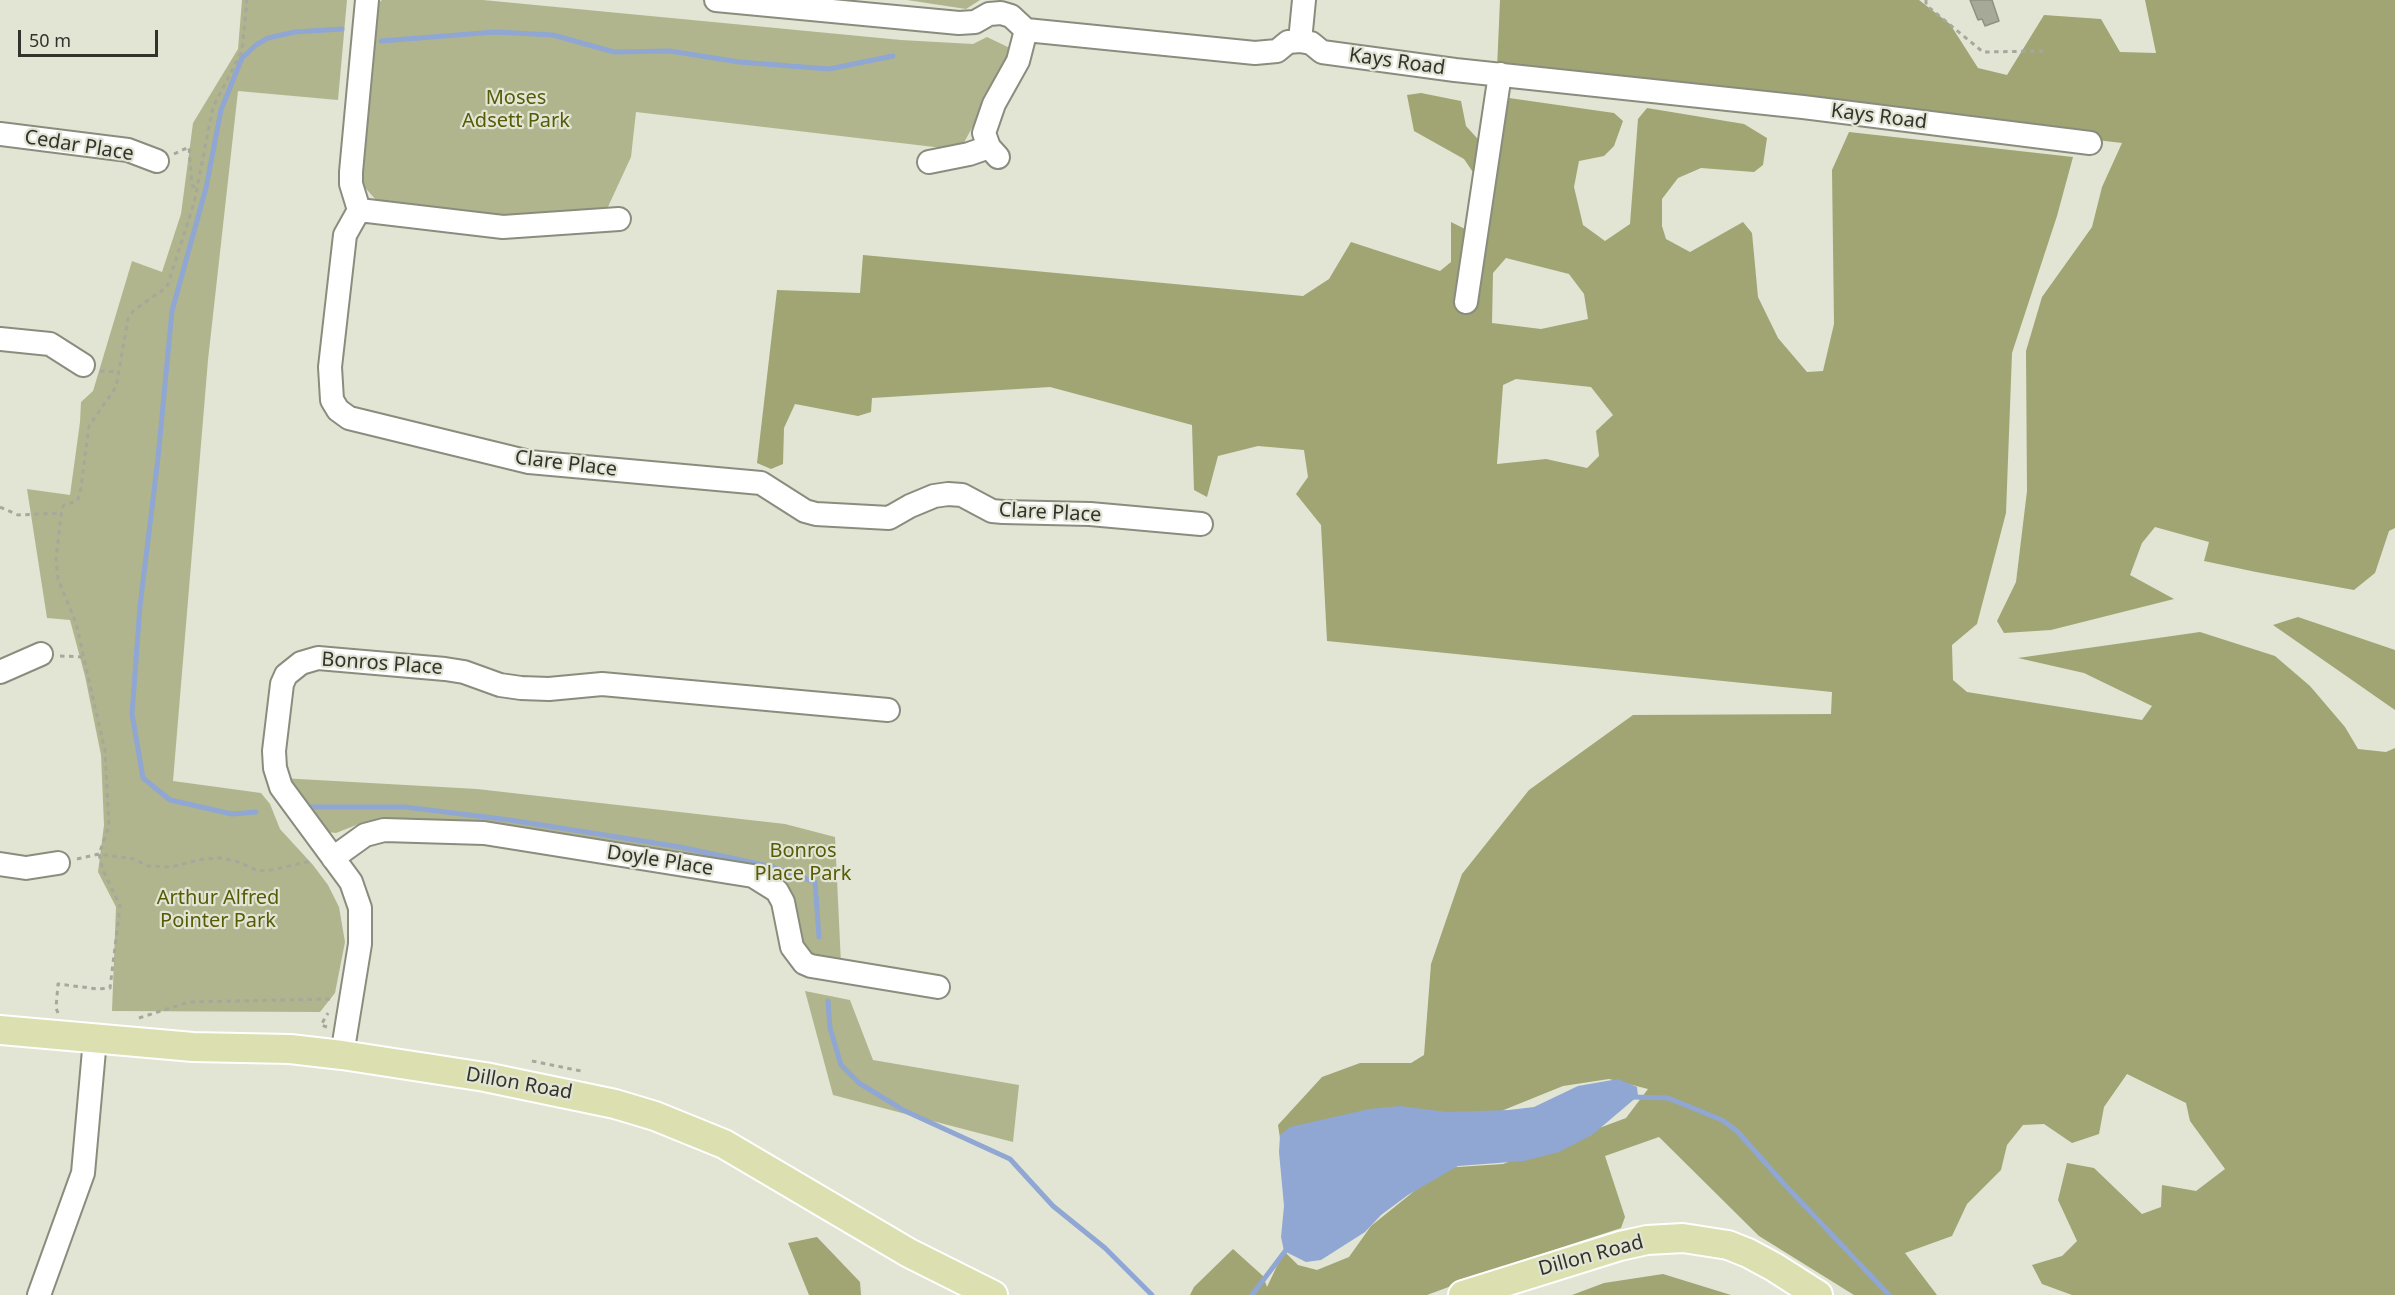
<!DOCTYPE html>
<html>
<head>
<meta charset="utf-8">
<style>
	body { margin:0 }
	#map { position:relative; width:2395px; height:1295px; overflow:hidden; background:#e2e5d4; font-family:"Noto Sans",sans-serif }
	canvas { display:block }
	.scale { position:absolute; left:18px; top:30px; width:140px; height:27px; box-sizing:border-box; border:3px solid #33332d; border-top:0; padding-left:8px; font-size:18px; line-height:21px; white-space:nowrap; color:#33332d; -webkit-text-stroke:4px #e2e5d4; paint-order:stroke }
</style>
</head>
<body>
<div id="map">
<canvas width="2395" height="1295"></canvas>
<div class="scale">50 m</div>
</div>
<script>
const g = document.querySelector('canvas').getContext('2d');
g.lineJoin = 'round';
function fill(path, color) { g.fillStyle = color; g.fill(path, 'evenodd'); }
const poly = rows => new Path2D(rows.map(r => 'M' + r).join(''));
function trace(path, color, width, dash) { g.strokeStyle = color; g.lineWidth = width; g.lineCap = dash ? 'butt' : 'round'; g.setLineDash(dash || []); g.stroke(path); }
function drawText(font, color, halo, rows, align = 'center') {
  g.font = font + ' "Noto Sans",sans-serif'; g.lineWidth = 4.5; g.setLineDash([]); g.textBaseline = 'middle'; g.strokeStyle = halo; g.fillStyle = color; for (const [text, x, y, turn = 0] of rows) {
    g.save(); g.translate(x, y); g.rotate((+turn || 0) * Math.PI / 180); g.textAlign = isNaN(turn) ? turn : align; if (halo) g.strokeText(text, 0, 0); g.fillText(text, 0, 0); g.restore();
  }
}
const green = poly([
	[242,0,347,0,338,100,238,91,208,360,173,781,261,793,270,804,280,829,313,865,328,885,339,907,345,942,335,993,320,1012,112,1011,116,907,98,872,104,825,101,755,85,676,70,620,47,618,27,489,70,495,80,422,81,402,93,391,132,261,162,272,181,214,193,123,238,49],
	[382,0,483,0,901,40,973,44,987,37,1014,50,960,150,636,112,631,157,607,209,521,217,377,201,359,181,372,8],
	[907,0,980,0,966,9],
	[281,778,477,789,785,824,835,837,841,964,805,955,777,884,479,828,364,822,336,833,320,831],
	[805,991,850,1000,873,1060,1019,1085,1013,1142,833,1095]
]);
const forest = poly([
	[1500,0,1919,0,1950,24,1978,68,2007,75,2044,15,2101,19,2120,52,2156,53,2145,0,2395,0,2395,528,2389,531,2375,573,2354,590,2256,572,2204,561,2209,542,2155,527,2142,543,2130,575,2174,599,2051,630,2004,633,1997,621,2016,582,2027,491,2026,351,2042,297,2092,227,2102,187,2122,143,1497,69],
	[1421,93,1461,101,1466,126,1486,148,1502,97,1614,113,1623,121,1614,146,1604,156,1579,161,1574,187,1583,225,1605,241,1630,224,1638,119,1647,108,1744,124,1767,138,1763,165,1754,172,1701,168,1678,178,1662,199,1662,226,1666,239,1690,252,1743,222,1752,233,1758,297,1778,338,1807,372,1823,371,1834,324,1832,170,1849,132,2073,157,2057,216,2012,353,2006,513,1977,624,1952,645,1953,680,1967,692,2142,720,2152,706,2084,673,2018,658,2200,632,2275,656,2310,686,2345,727,2358,749,2386,752,2395,748,2395,1295,2072,1295,2042,1284,2032,1265,2062,1256,2077,1241,2058,1200,2067,1163,2094,1168,2142,1214,2161,1207,2162,1185,2196,1191,2225,1169,2190,1121,2186,1103,2127,1074,2104,1107,2099,1134,2072,1143,2044,1124,2023,1125,2007,1145,2001,1170,1967,1204,1952,1236,1905,1253,1937,1295,1854,1295,1759,1236,1659,1137,1605,1156,1625,1217,1621,1228,1508,1265,1427,1295,1190,1295,1194,1287,1233,1249,1263,1276,1267,1287,1284,1251,1298,1265,1317,1270,1349,1257,1371,1226,1443,1168,1503,1164,1626,1118,1648,1089,1609,1079,1563,1086,1474,1122,1293,1142,1280,1138,1278,1125,1322,1077,1360,1063,1411,1063,1424,1055,1431,964,1462,874,1529,790,1633,715,1831,714,1832,692,1327,641,1321,525,1296,494,1308,477,1304,450,1258,446,1218,456,1207,497,1194,490,1192,425,1050,387,872,398,871,412,858,416,795,404,784,428,783,464,771,469,757,463,777,290,860,293,863,255,1303,296,1329,279,1351,242,1440,271,1451,262,1451,222,1475,234,1487,193,1464,159,1414,131,1407,95],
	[1506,258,1569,274,1584,294,1588,319,1541,329,1492,323,1493,273],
	[1516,379,1591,387,1613,415,1596,431,1599,456,1587,468,1546,459,1497,464,1503,385],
	[2298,617,2395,650,2395,710,2273,625],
	[817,1237,860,1282,861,1295,809,1295,788,1243],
	[1663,1274,1731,1295,1572,1295,1604,1283]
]);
const water = poly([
	[1618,1079,1637,1087,1638,1096,1592,1135,1559,1152,1524,1161,1458,1166,1408,1195,1381,1215,1365,1232,1321,1260,1306,1262,1284,1251,1281,1237,1284,1206,1279,1152,1280,1135,1290,1127,1369,1109,1400,1106,1447,1112,1509,1110,1534,1107,1578,1086]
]);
const stream = poly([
	[381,41,495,32,553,35,614,52,670,51,739,62,829,69,893,56],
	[310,807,405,807,510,820,680,847,773,867,815,882,819,937],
	[256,812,232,814,170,800,143,778,132,714,140,606,158,458,172,311,206,188,221,110,242,58,256,45,268,38,295,32,342,29],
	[828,1001,830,1028,841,1065,859,1083,903,1110,1010,1159,1053,1206,1105,1248,1152,1295],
	[1632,1097,1668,1098,1722,1120,1737,1131,1785,1185,1889,1295],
	[1252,1295,1289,1246]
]);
const building = poly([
	[1970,0,1992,0,1999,21,1985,26,1982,19,1978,20,1970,0]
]);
const path = poly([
	[1926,0,1926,5,1983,52,2043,51],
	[174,154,189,147,192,185,197,189],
	[100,371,119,372],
	[0,507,18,515,62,513],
	[60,656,85,657],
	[77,859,99,854,134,859,148,866,171,867,203,859,220,858,236,861,258,871,271,870,312,861],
	[58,1013,56,1008,58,984,98,989,110,988,120,906,103,870,99,854,109,826,105,751,76,623,58,579,56,558,62,508,64,505,77,501,80,494,89,426,116,387,128,319,134,310,167,287,194,203,213,107,242,51,247,0],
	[139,1018,189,1002,331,999],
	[327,1027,321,1025,328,1013],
	[532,1061,581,1071]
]);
const minor = poly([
	[367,0,351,172,351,184,359,210,345,235,330,367,332,400,338,410,349,418,529,462,761,483,805,511,816,514,889,518,910,506,934,496,948,494,962,495,992,511,1003,512,1090,514,1201,524],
	[716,0,959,23,975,22,989,14,1001,13,1011,16,1026,30,1255,53,1277,51,1288,42,1300,41,1311,43,1322,52,1455,70,1803,107,2090,143],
	[1300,41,1304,0],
	[0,134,128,150,157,161],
	[998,157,989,147,984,133,994,104,1018,61,1026,30],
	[929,162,969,154,989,147],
	[359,210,503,227,619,219],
	[1466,302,1500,74],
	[0,339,50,344,83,365],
	[0,672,41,654],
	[333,858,365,835,384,830,484,833,753,876,777,891,783,902,792,947,804,963,811,966,938,987],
	[0,864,26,868,58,863],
	[342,1055,360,944,360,908,351,882,281,787,275,768,274,751,282,684,286,675,301,663,318,658,445,669,464,672,500,685,521,688,549,689,602,684,888,710],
	[39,1295,83,1173,95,1039]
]);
const major = poly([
	[0,1030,193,1047,290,1049,342,1055,485,1077,615,1104,655,1116,724,1144,909,1253,993,1295],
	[1463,1295,1620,1246,1647,1240,1683,1238,1728,1245,1748,1253,1774,1267,1818,1295]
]);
const streetNames = [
	["Kays Road",1397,62,8],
	["Kays Road",1879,117,7],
	["Cedar Place",79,146,9],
	["Clare Place",566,464,7],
	["Clare Place",1050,513,3],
	["Bonros Place",382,664,4],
	["Doyle Place",660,861,9],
	["Dillon Road",519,1084,10],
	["Dillon Road",1591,1256,-15]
];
const parkNames = [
	["Moses",516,98],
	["Adsett Park",516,121],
	["Bonros",803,851],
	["Place Park",803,874],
	["Arthur Alfred",218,898],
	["Pointer Park",218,921]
];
fill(green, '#b1b58d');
fill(forest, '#a0a573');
fill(water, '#8fa7d2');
trace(stream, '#8fa7d2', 5);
fill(building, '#a6a898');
trace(building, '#8f9181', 1.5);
trace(minor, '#8a8c7d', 26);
trace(major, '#fff', 32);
trace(path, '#a6a89b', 3, [4.5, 4.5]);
trace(minor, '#fff', 22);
trace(major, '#dce0b0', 28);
drawText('20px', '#33332d', '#e2e5d4', streetNames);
drawText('20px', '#575b06', '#e2e5d4', parkNames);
</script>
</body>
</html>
